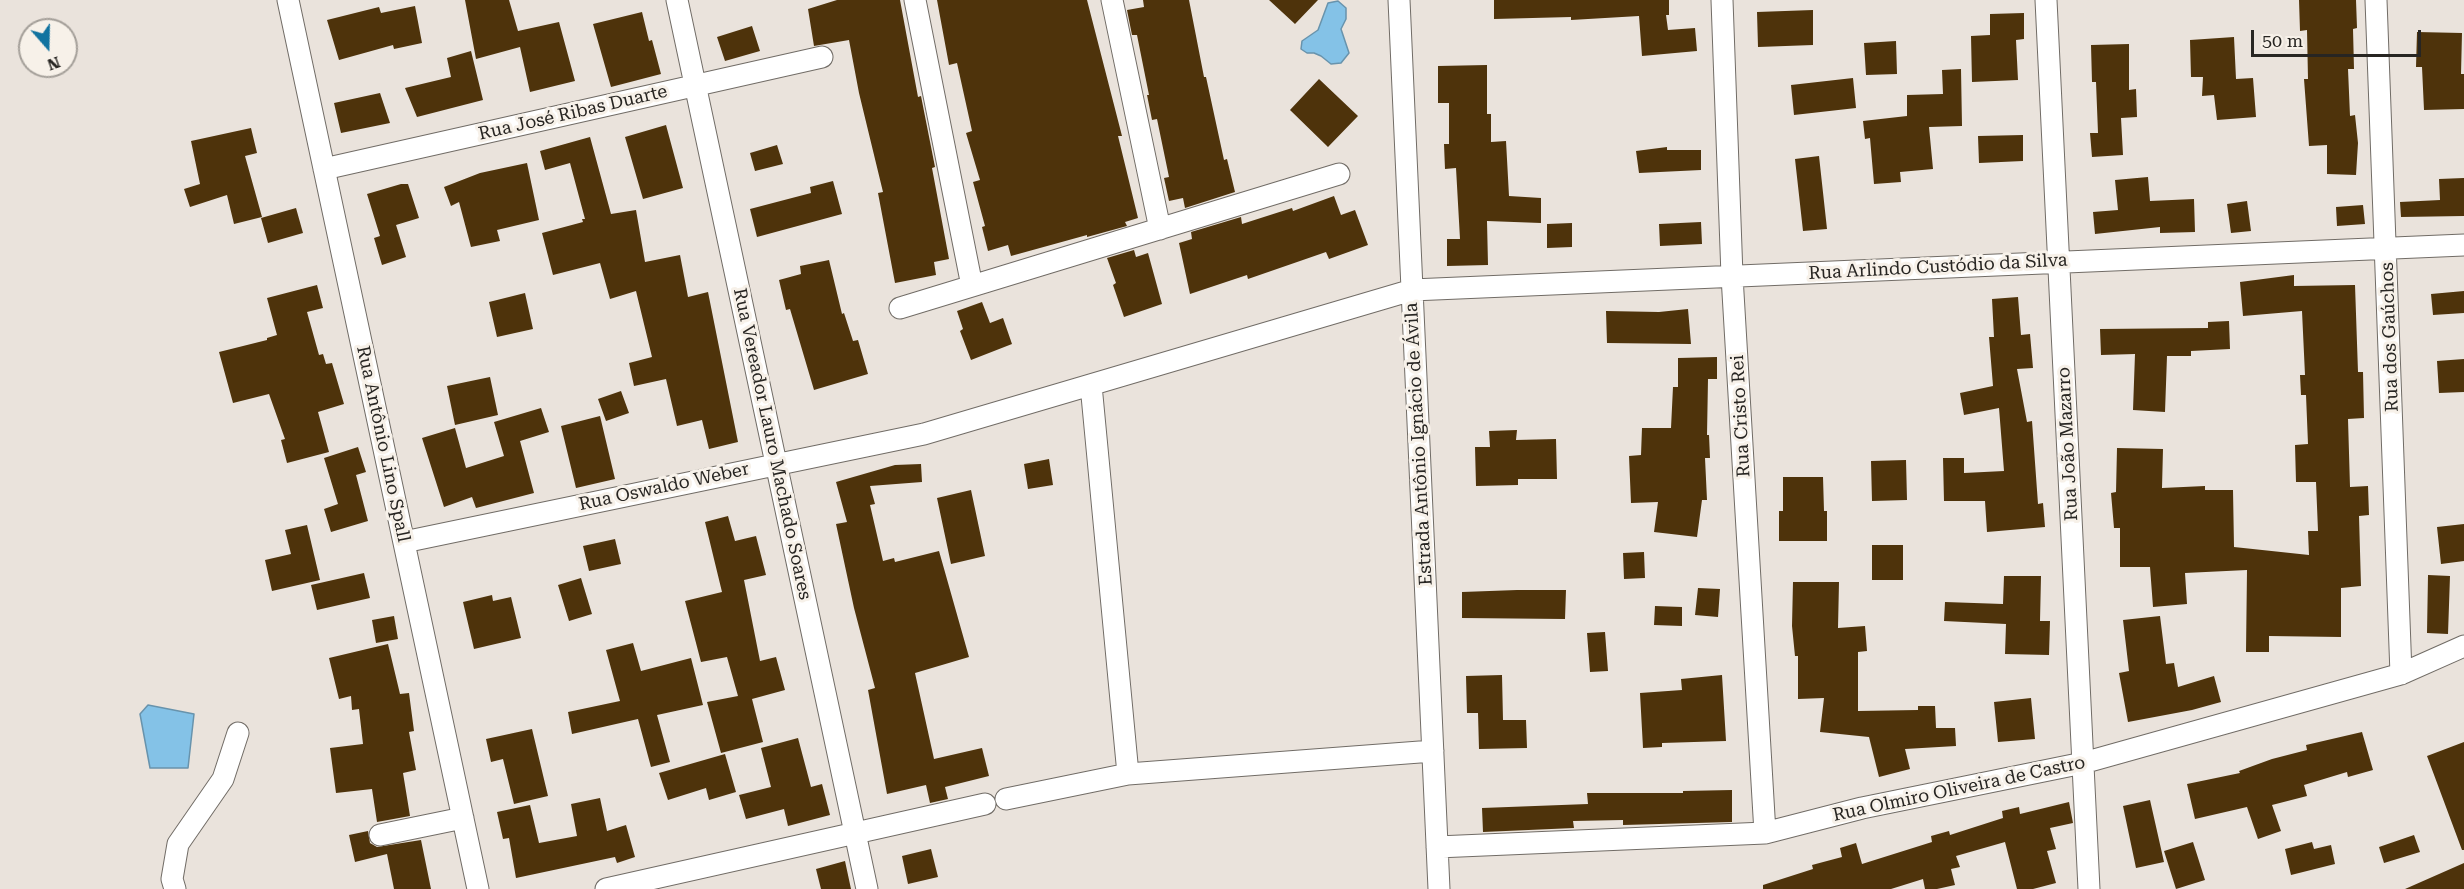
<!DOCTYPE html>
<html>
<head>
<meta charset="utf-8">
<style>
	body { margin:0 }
	#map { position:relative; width:2464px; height:889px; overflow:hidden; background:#eae3dc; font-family:"Roboto Serif",serif }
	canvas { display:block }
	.north { position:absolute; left:18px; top:18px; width:60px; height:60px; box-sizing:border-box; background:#f7f1e9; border:2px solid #a49f99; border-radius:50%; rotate:160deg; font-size:16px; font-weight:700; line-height:24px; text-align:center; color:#272522 }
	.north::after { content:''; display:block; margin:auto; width:21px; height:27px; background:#1173a0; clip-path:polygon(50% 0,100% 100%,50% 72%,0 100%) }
	.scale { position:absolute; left:2251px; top:30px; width:170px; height:27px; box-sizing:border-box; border:3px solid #272522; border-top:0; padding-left:8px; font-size:18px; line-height:21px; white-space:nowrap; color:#272522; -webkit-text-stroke:4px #f7f1e9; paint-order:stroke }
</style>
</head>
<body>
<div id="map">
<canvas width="2464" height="889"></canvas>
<div class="north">N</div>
<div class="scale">50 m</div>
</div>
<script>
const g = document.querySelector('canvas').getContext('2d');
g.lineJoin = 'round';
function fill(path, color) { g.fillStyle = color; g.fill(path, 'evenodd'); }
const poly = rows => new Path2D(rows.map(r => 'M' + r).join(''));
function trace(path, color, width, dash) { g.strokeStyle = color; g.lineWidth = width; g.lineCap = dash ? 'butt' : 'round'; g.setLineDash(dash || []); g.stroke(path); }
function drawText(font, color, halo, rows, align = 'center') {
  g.font = font + ' "Roboto Serif",serif'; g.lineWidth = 6; g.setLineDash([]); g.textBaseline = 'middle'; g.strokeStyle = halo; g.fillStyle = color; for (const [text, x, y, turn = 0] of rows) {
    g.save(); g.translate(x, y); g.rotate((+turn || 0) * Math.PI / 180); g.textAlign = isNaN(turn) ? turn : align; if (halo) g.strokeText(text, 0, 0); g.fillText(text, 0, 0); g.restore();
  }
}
const water = poly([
	[1338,1,1346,8,1346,19,1341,29,1349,53,1341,63,1331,64,1321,56,1314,53,1307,53,1301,49,1302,41,1318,30,1328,3,1338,1],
	[148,705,194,714,188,768,150,768,140,714,148,705]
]);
const building = poly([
	[465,0,509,0,518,31,559,22,575,81,530,92,520,47,476,59],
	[837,0,900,0,918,97,921,96,935,167,932,168,949,259,934,262,936,275,895,283,878,193,883,192,859,93,849,40,814,46,808,9],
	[937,0,1087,0,1122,136,1118,136,1138,218,1125,222,1127,226,1087,237,1087,235,1011,256,1008,245,988,251,982,227,985,226,973,182,980,180,966,133,972,131,957,63,949,65],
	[1143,0,1189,0,1204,77,1206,77,1224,160,1227,159,1235,192,1185,208,1183,198,1169,201,1164,178,1169,177,1157,119,1152,120,1147,95,1149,95,1137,35,1132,35,1127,10,1144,7],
	[1269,0,1318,0,1295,24],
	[1494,0,1669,0,1669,15,1666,15,1668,30,1695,28,1697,51,1642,56,1639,16,1571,20,1571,17,1494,19],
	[2299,0,2356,0,2357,28,2353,29,2354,69,2348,69,2350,116,2355,115,2358,143,2356,175,2327,174,2327,145,2309,146,2304,79,2308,79,2307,30,2300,31],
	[415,6,422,43,394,49,393,45,339,60,327,20,379,7,381,13],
	[1813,10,1813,45,1758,47,1757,12],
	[642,12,649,41,652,40,661,74,611,87,593,24],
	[2024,13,2024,39,2016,40,2018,80,1972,82,1971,36,1990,35,1990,14],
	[752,26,760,51,725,61,717,37],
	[2417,32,2462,33,2461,74,2464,74,2464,109,2424,110,2422,67,2416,67],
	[2234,37,2236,79,2253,78,2256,117,2217,120,2214,95,2202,96,2203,77,2191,77,2190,40],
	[1896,41,1897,74,1866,75,1864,43],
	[2129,44,2129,90,2136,89,2137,117,2121,118,2123,155,2092,157,2090,133,2098,133,2096,82,2092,82,2091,45],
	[471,51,483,100,417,117,405,88,451,77,447,58],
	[1487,65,1487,114,1491,114,1491,142,1506,141,1509,196,1541,198,1541,223,1487,221,1488,265,1447,266,1447,239,1460,239,1456,168,1445,169,1444,144,1449,144,1449,103,1438,103,1438,66],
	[1961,69,1962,126,1929,127,1933,169,1900,172,1901,182,1874,184,1870,138,1865,139,1863,121,1907,116,1907,95,1943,94,1942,70],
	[1853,78,1856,108,1794,115,1791,85],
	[1319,79,1358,116,1328,147,1290,110],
	[380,93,390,123,341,133,334,103],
	[666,125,683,188,643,199,625,137],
	[251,128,257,153,245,156,262,217,234,224,227,195,190,207,184,189,200,184,191,141],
	[2023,135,2023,161,1979,163,1978,136],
	[590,137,611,214,636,210,645,262,680,255,688,297,708,292,738,442,709,449,702,420,677,426,666,379,634,386,629,363,652,357,636,291,610,299,600,263,553,275,542,233,583,222,582,219,585,219,570,163,545,170,540,151],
	[777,145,783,164,755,171,750,153],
	[1667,147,1667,150,1701,150,1701,170,1639,173,1636,151],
	[1819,156,1827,229,1803,231,1795,159],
	[527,163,539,220,497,230,500,241,471,247,459,202,451,206,444,187,480,173],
	[2148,177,2150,201,2194,199,2195,232,2160,233,2160,227,2095,234,2093,212,2118,210,2115,180],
	[2464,178,2464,216,2401,217,2400,202,2440,200,2439,179],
	[833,181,842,214,757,237,750,209,811,193,810,187],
	[401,184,408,184,419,218,396,225,406,257,382,265,374,238,380,236,367,194],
	[1334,196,1341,215,1355,210,1368,245,1329,259,1326,252,1248,279,1247,275,1190,294,1179,243,1192,239,1191,232,1241,217,1242,224,1292,208,1293,211],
	[2247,201,2251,231,2231,233,2227,204],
	[2363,205,2365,224,2337,226,2336,207],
	[296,208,303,233,268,243,261,218],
	[1701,222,1702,244,1660,246,1659,224],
	[1572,223,1572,247,1547,248,1547,224],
	[1134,250,1136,257,1148,253,1162,304,1124,317,1113,285,1116,283,1107,258],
	[829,260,842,314,844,313,853,341,858,340,868,374,814,390,790,309,786,310,779,280,801,274,800,266],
	[2294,275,2294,286,2355,285,2358,372,2363,372,2364,418,2348,419,2350,487,2368,486,2369,515,2359,516,2361,586,2341,588,2341,637,2269,636,2269,652,2246,652,2247,570,2185,573,2187,604,2153,607,2150,567,2120,567,2120,528,2114,528,2111,493,2116,492,2117,448,2163,449,2162,488,2205,486,2205,490,2233,490,2234,547,2309,555,2308,531,2318,531,2316,482,2296,482,2295,445,2308,444,2306,395,2301,395,2300,375,2305,375,2302,311,2243,316,2240,282],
	[317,285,323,308,307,312,319,355,323,354,326,364,332,363,344,404,318,412,329,452,287,463,281,440,285,439,269,394,233,403,219,352,267,340,267,338,277,335,267,298],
	[2464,291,2464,313,2433,315,2431,294],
	[525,293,533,329,497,337,489,302],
	[2018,297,2021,335,2030,334,2033,368,2017,369,2027,422,2032,421,2038,504,2043,503,2045,527,1987,532,1985,501,1944,501,1943,458,1964,458,1964,473,2004,471,1999,408,1964,415,1960,393,1993,386,1989,337,1994,337,1992,299],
	[982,302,990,323,1003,318,1012,344,971,360,960,331,963,329,957,311],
	[1688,309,1691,344,1607,343,1606,311,1659,312],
	[2229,321,2230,349,2191,351,2191,356,2167,356,2165,412,2133,410,2135,354,2101,355,2100,329,2208,328,2208,322],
	[1717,357,1717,379,1708,379,1707,435,1709,435,1710,458,1705,458,1707,500,1702,500,1697,537,1654,532,1658,502,1631,503,1629,456,1641,455,1642,428,1671,428,1673,387,1678,387,1678,358],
	[2464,359,2464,392,2439,393,2437,361],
	[490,377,498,415,455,425,447,386],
	[621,391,629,413,606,421,598,399],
	[541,408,549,432,520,441,534,493,476,508,472,497,444,507,422,438,455,428,466,468,504,456,494,422],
	[600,416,615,479,576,488,561,426],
	[1517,430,1516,440,1556,439,1557,479,1518,479,1518,485,1476,486,1475,447,1490,447,1489,431],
	[358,447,366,472,356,475,368,521,331,532,324,509,338,504,324,458],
	[1049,459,1053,485,1028,489,1024,464],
	[1906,460,1907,500,1872,501,1871,461],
	[921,464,922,482,870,486,875,504,870,505,883,561,894,558,895,562,939,551,969,657,915,673,934,759,982,748,989,776,945,787,948,799,930,803,926,785,887,794,868,690,875,688,854,608,836,524,847,522,836,482,895,465],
	[1783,477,1823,477,1824,511,1827,511,1827,541,1779,541,1779,511,1783,511],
	[971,490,985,556,951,564,937,498],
	[728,516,735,541,756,536,766,575,744,580,760,661,776,657,785,690,752,699,763,742,721,753,707,702,738,696,727,657,701,662,685,601,722,592,705,522],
	[2464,524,2464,561,2441,564,2437,527],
	[307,525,320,580,272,591,265,560,291,554,285,530],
	[615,539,621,564,589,571,583,546],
	[1872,545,1903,545,1903,580,1872,580],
	[1644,552,1645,578,1624,579,1623,553],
	[364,573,370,598,317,610,311,585],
	[2428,575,2450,576,2448,634,2427,633],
	[2004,576,2041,576,2040,621,2050,621,2049,655,2005,654,2006,624,1944,621,1945,602,2003,604],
	[581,578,592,614,569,621,558,585],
	[1793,582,1839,582,1838,628,1865,626,1867,651,1858,652,1858,711,1918,710,1918,706,1935,706,1936,728,1955,728,1956,746,1905,749,1910,769,1879,777,1869,737,1820,732,1824,698,1798,699,1798,656,1795,656,1792,626],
	[1698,588,1720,589,1718,617,1695,615],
	[1517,590,1566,590,1565,619,1462,618,1462,592],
	[492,595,493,601,511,597,521,638,474,649,463,602],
	[1655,606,1682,607,1682,626,1654,625],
	[394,616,398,639,376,643,372,620],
	[2160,616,2166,664,2174,663,2178,687,2214,676,2221,702,2192,710,2128,722,2119,673,2129,671,2123,620],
	[1605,632,1608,671,1590,672,1587,633],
	[633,643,641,671,691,658,703,705,657,715,670,762,651,767,638,719,572,734,568,712,620,701,606,650],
	[388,644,400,694,409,693,414,731,409,732,416,770,403,773,410,816,377,822,372,789,336,793,330,748,363,744,359,709,352,710,351,696,339,699,329,658],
	[1502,675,1503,720,1526,720,1527,748,1479,749,1478,713,1467,713,1466,676],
	[1722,675,1726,741,1662,743,1662,747,1643,748,1640,693,1682,690,1681,679],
	[2031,698,2035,739,1998,742,1994,702],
	[532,729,548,796,514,804,503,759,491,762,486,739],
	[2362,732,2373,770,2348,777,2347,772,2304,785,2307,796,2272,805,2281,831,2258,839,2247,807,2195,819,2187,784,2240,773,2239,771,2272,759,2307,750,2306,745],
	[798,738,811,787,822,784,830,815,788,826,784,809,746,819,739,795,771,787,761,748],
	[2464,742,2464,850,2462,850,2427,756],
	[725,754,736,792,709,800,706,788,668,800,659,773],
	[1732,790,1732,822,1623,825,1623,820,1573,821,1574,828,1483,832,1482,808,1588,804,1587,793,1683,793,1683,791],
	[600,798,607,831,626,825,635,857,617,863,615,857,516,878,509,838,503,839,497,812,530,805,539,843,577,836,571,804],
	[2150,800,2164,862,2136,868,2123,806],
	[2069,802,2073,823,2050,828,2056,849,2047,851,2056,883,2033,889,2017,889,2005,842,1956,856,1960,867,1951,869,1955,885,1937,889,1925,889,1923,879,1891,889,1763,889,1763,885,1813,869,1812,865,1842,857,1840,848,1856,843,1862,864,1932,842,1931,836,1949,831,1950,835,2003,818,2002,811,2019,807,2020,814],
	[368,831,370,843,377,847,421,840,431,889,394,889,387,854,355,862,349,835],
	[2414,835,2420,852,2384,863,2379,847],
	[2193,842,2205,880,2176,889,2164,851],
	[2312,842,2314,849,2331,845,2335,864,2291,875,2285,849],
	[931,849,938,877,908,884,902,856],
	[845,861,851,889,821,889,816,869],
	[2464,863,2464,889,2405,889]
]);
const minor = poly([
	[288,0,478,889],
	[677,0,867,889],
	[915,0,972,286],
	[1112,0,1160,229],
	[1399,0,1439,889],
	[1722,0,1732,276,1765,833],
	[2046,0,2089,889],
	[2376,0,2401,674],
	[324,169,822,57],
	[900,308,1339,174],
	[1091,385,1128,774],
	[404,542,924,434,1412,290,2464,245],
	[1006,799,1128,774,1433,751],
	[380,835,463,818],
	[1437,847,1765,833,1862,808,2083,763,2401,674,2464,646],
	[175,889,172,879,178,844,223,779,238,733],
	[606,889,985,804]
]);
const streetNames = [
	["Rua José Ribas Duarte",573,113,-13],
	["Rua Arlindo Custódio da Silva",1938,267,-3],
	["Rua dos Gaúchos",2390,337,-92],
	["Rua Cristo Rei",1741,416,-93],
	["Rua Antônio Lino Spall",383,444,78],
	["Rua Vereador Lauro Machado Soares",772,444,78],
	["Estrada Antônio Ignácio de Ávila",1419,444,-93],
	["Rua João Mazarro",2068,444,-93],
	["Rua Oswaldo Weber",664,487,-12],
	["Rua Olmiro Oliveira de Castro",1959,789,-12]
];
fill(water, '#84c2e7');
trace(water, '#6893ac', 1.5);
fill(building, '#4e330b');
trace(minor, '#716c66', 23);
trace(minor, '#fff', 21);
drawText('18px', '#272522', '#f7f1e9', streetNames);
</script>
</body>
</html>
